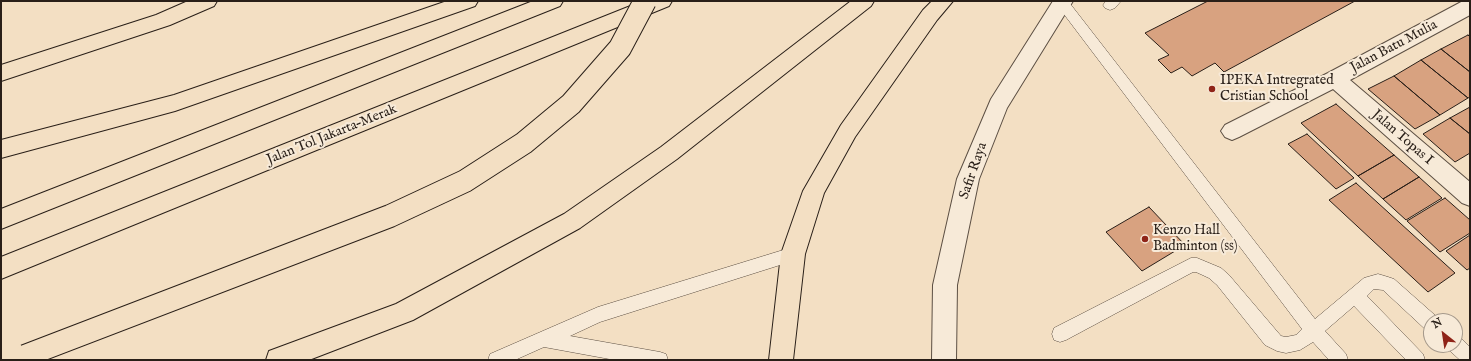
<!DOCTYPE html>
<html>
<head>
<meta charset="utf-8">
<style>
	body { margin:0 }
	#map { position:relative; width:1471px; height:361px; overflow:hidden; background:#f3dfc3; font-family:"IM FELL English",serif }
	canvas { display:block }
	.frame { position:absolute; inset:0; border:2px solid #291f18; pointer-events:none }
	.north { position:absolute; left:1423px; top:313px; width:40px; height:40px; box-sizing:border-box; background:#f7ead8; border:1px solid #a5998b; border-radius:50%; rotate:330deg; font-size:11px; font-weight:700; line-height:16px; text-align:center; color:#291f18 }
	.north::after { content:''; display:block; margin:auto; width:14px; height:18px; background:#8f2418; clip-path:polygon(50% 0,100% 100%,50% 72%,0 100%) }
</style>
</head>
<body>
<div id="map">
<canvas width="1471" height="361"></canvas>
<div class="frame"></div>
<div class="north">N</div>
</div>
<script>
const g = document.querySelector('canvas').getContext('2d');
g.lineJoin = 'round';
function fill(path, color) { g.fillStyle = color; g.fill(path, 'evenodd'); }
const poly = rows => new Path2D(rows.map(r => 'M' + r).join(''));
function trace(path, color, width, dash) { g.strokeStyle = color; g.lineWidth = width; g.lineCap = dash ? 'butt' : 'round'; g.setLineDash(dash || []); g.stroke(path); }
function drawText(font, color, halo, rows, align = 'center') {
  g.font = font + ' "IM FELL English",serif'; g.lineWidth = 4; g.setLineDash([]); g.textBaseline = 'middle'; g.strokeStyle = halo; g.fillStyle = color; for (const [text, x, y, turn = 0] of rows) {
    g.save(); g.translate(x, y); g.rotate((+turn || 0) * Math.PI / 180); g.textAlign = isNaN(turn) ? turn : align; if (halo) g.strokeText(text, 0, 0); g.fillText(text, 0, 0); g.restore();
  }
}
const building = poly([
	[1208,1,1355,1,1224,72,1215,63,1192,76,1182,67,1171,73,1158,60,1169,55,1145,33,1208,1],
	[1468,35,1470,37,1470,72,1441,49,1468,35],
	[1441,49,1470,72,1470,97,1468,98,1421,60,1441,49],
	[1421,60,1468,98,1440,115,1394,76,1421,60],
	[1394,76,1440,115,1415,129,1368,89,1394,76],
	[1336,104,1394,155,1358,176,1301,123,1336,104],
	[1470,107,1470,134,1450,118,1470,107],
	[1450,118,1470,134,1470,153,1455,162,1423,134,1450,118],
	[1307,134,1354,178,1336,189,1288,144,1307,134],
	[1394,155,1419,177,1383,199,1358,176,1394,155],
	[1419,177,1442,198,1406,220,1383,199,1419,177],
	[1356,183,1455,273,1428,292,1329,200,1356,183],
	[1445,198,1470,220,1470,233,1440,252,1407,221,1445,198],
	[1149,207,1185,245,1142,271,1106,232,1149,207],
	[1470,235,1470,268,1467,270,1446,251,1470,235]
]);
const service = poly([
	[1056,1,1068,1,1315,319,1364,278,1378,274,1388,277,1394,279,1437,317,1438,321,1431,321,1431,331,1425,329,1383,290,1374,289,1367,296,1423,354,1425,360,1406,360,1354,306,1325,331,1346,354,1348,360,1329,360,1313,342,1300,350,1286,353,1277,351,1265,345,1217,285,1209,278,1196,272,1193,272,1066,340,1060,342,1054,340,1052,334,1054,328,1191,258,1197,258,1221,268,1229,275,1281,336,1286,337,1296,335,1302,329,1057,5,1056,1],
	[1106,1,1121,1,1115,8,1110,10,1105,8,1103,5,1106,1],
	[793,247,799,249,801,254,799,259,600,322,570,336,660,352,666,354,668,360,615,360,544,347,515,360,488,360,490,354,598,307,793,247],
	[1455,336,1461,338,1470,347,1470,360,1460,360,1449,350,1447,345,1455,345,1455,336]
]);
const minor = poly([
	[1463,1,1470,1,1470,15,1350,80,1470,182,1470,206,1462,203,1333,89,1239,137,1232,140,1225,137,1221,131,1225,125,1328,73,1463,1]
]);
const tertiary = poly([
	[1053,1,1073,1,1007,108,979,179,957,285,956,360,932,360,933,285,957,179,991,99,1053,1]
]);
const motorway = poly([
	[188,1,217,1,214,6,170,25,1,81,1,65,156,15,188,1],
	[447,1,478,1,475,6,175,111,1,158,1,140,174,95,447,1],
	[533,1,563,1,560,6,1,229,1,209,533,1],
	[643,1,672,1,669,6,1,279,1,257,643,1],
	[851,1,874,1,871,6,677,159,580,228,413,320,309,360,266,360,269,351,396,304,564,214,661,147,851,1],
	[932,1,953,1,937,20,855,137,824,193,805,254,793,360,769,360,781,254,803,191,841,125,923,10,932,1]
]);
const motorwayBridge = poly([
	[25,356,390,216,465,181,524,143,571,104,620,48,645,1]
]);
const markers = [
	[1212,89,4,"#8f2418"],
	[1145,239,4,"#8f2418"]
];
const streetNames = [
	["Jalan Batu Mulia",1394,47,-28],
	["Jalan Tol Jakarta–Merak",332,135,-22],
	["Jalan Topas I",1402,138,41],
	["Safir Raya",974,171,-71]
];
const poiNames = [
	["IPEKA Intregrated",1220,81],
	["Cristian School",1220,97],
	["Kenzo Hall",1153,231],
	["Badminton (ss)",1153,247]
];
fill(building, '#d8a280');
trace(building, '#291f18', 1);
trace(service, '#5c4f43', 1);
trace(minor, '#5c4f43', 2);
trace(tertiary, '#5c4f43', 2);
trace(motorway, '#291f18', 2);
fill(service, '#f7ead8');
fill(minor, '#f7ead8');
fill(tertiary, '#f7ead8');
fill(motorway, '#f3dfc3');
trace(motorwayBridge, '#291f18', 24, []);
trace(motorwayBridge, '#f3dfc3', 22);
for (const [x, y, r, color] of markers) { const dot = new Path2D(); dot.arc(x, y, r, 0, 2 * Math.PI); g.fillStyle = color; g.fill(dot); trace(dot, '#f7ead8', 1.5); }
drawText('14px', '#291f18', '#f7ead8', streetNames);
drawText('14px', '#291f18', '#f7ead8', poiNames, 'left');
</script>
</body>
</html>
